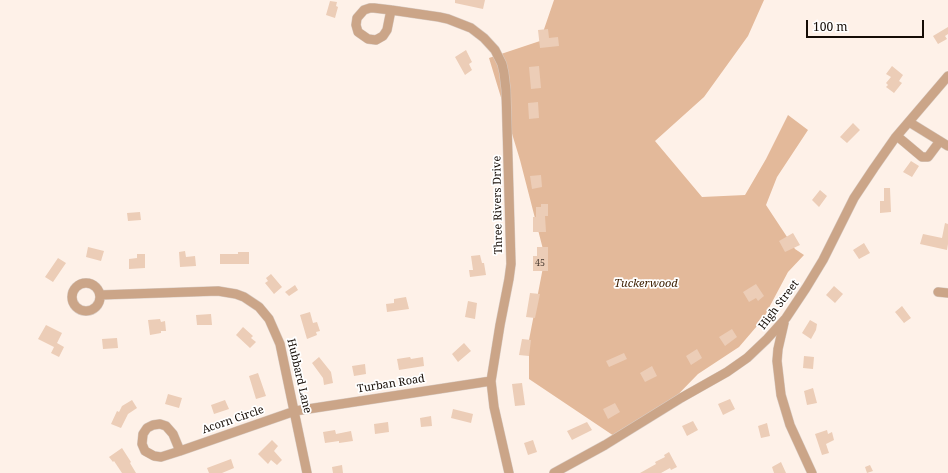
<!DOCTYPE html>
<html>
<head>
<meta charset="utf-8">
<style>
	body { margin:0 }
	#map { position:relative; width:948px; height:473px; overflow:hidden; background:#fef1e8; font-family:"Noto Serif",serif }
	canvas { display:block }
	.scale { position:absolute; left:806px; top:20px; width:118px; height:18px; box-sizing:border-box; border:2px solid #150c05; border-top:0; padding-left:5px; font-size:12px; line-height:14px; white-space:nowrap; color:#150c05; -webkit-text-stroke:3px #fff; paint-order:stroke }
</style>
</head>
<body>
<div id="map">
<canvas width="948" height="473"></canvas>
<div class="scale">100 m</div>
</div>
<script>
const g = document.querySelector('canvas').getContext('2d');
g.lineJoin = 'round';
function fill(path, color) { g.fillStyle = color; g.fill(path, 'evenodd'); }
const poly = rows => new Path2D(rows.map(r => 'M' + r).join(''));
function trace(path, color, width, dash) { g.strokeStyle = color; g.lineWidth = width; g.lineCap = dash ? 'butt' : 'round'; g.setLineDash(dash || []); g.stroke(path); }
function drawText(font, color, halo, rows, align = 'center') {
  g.font = font + ' "Noto Serif",serif'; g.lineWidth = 3.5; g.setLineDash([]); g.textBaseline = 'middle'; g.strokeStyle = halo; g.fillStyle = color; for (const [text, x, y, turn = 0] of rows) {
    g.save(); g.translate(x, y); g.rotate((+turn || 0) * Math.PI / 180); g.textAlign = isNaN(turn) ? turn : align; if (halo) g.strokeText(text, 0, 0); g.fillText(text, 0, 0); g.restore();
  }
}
const green = poly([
	[554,0,764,0,748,36,704,97,655,141,702,197,745,195,766,159,788,115,808,130,777,177,766,205,795,249,804,255,788,272,763,319,739,347,698,374,661,412,620,440,529,379,529,340,545,257,520,160,489,58,540,41]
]);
const building = poly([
	[455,0,485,0,483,9,455,3],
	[330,1,337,2,336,6,338,7,335,18,326,15],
	[948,27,948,34,945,36,947,39,938,44,933,36],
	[548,29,549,38,558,37,559,46,540,48,538,30],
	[466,50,472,62,469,64,472,70,465,75,455,57],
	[539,66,541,88,531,89,529,67],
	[892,66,903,75,899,81,902,83,894,93,886,87,888,85,886,83,891,77,886,74],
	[538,102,539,118,529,119,528,103],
	[853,123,860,130,847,143,840,137],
	[911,161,919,166,912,177,903,172],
	[541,175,542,187,532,189,530,176],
	[884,188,890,188,891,212,880,213,880,201,884,201],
	[820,190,827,196,819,207,812,200],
	[541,204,548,204,548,216,545,216,546,232,533,232,533,217,536,217,536,207,541,207],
	[140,212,141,220,128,221,127,213],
	[945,223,948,224,948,244,947,250,920,244,923,234,942,238],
	[793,233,800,245,785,252,779,241],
	[864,243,870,253,859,259,853,250],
	[88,247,104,251,101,261,86,257],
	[537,247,548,247,548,271,533,271,533,256,537,256],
	[185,251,186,257,195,256,196,266,180,267,179,252],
	[238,252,249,252,249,264,220,264,220,254,238,254],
	[137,254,145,254,145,268,129,269,129,259,137,258],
	[480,255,482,263,484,263,486,275,470,277,469,270,473,270,471,256],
	[58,258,66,263,53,282,45,277],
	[271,274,282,287,274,294,265,283,268,281,266,278],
	[756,284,764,296,758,301,756,298,749,302,743,292],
	[295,285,298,290,289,296,285,292],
	[834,286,843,294,835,303,826,295],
	[530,293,540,294,535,318,526,317],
	[406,297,409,309,387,312,386,304,394,303,394,299],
	[468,301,477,303,475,319,465,317],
	[902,306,911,318,904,323,895,312],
	[310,312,313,323,317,322,320,331,316,332,317,335,307,339,300,315],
	[211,314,212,325,197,325,196,315],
	[160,319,161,322,165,321,166,331,161,331,161,333,150,335,148,320],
	[810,320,817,324,816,330,811,339,802,333],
	[46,325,62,333,57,343,64,347,59,357,51,353,54,347,38,339],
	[243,327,253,336,251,338,256,342,250,348,236,335],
	[732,329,737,337,725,346,719,337],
	[117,338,118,348,103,349,102,339],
	[522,339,531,340,529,356,519,355],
	[464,343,471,351,458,362,452,354],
	[697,349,702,358,691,365,686,356],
	[624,353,627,359,609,367,606,361],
	[804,356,814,357,813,369,803,368],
	[319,357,331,372,333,383,324,385,323,378,312,363],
	[410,357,411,359,423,357,424,366,399,370,397,359],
	[365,364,366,374,354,376,352,366],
	[652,366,657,376,645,382,640,373],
	[258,373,266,396,256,399,249,376],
	[522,383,525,405,515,406,512,384],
	[813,388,817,403,807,405,804,391],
	[168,394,182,398,179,408,165,404],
	[730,399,735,409,723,415,718,404],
	[132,400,137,408,128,414,121,428,111,424,117,411,119,412,122,406],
	[225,400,229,409,214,414,211,405],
	[615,403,620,412,608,419,603,409],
	[453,409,473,414,471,423,451,418],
	[431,416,432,426,421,427,420,418],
	[693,421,698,430,687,436,682,426],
	[388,422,389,432,375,434,374,424],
	[587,422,592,430,572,440,567,431],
	[767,423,770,436,761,438,758,426],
	[335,430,336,434,351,431,353,441,339,443,339,441,325,443,323,432],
	[827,430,828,434,832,432,834,440,826,444,829,453,822,455,815,434],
	[272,440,278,446,274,451,282,460,277,465,271,460,268,464,258,454],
	[533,440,537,452,528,455,524,443],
	[122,448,131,462,130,463,136,473,122,473,114,461,113,462,109,457],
	[669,452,677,467,671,470,670,468,661,473,640,473,656,464,655,462,665,457,664,455],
	[231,459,234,468,222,473,209,473,207,468],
	[781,462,786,473,774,473,772,467],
	[342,465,343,473,333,473,332,467],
	[870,465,873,471,867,473,865,467]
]);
const minor = poly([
	[391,10,387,30,383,36,376,40,368,39,358,32,356,25,357,18,364,10,370,8,374,8,391,10,439,17,448,19,471,28,484,38,495,50,502,64,504,73,506,90,511,264,509,279,500,325,491,381,494,407,509,473],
	[909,122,948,146],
	[897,136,922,157,928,157,940,141],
	'72 297a14 14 0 1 1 28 0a14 14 0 1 1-28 0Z',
	[938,292,948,293],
	[100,295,218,291,236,294,244,297,259,307,269,319,280,344,307,473],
	[784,323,778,349,777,361,781,395,790,425,812,473],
	[180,451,173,434,166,426,160,424,153,425,147,428,143,434,142,444,145,451,154,456,161,457,180,451,295,411,491,381],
	[554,473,605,445,681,398,727,372,747,358,767,339,786,318,806,288,823,260,854,198,874,168,895,138,948,76]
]);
const numberNames = [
	["45",540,263]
];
const streetNames = [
	["Three Rivers Drive",498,205,-91],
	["High Street",779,305,-53],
	["Hubbard Lane",299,376,77],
	["Turban Road",391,384,-9],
	["Acorn Circle",233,420,-19]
];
const parkNames = [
	["Tuckerwood",646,284]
];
fill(green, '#e3b99a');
fill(building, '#eccdb7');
trace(minor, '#d9ccc4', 10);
trace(minor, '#cba588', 9);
drawText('9px', '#4b3c32', null, numberNames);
drawText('11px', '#150c05', '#fff', streetNames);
drawText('italic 11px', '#402205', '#fff', parkNames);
</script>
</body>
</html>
